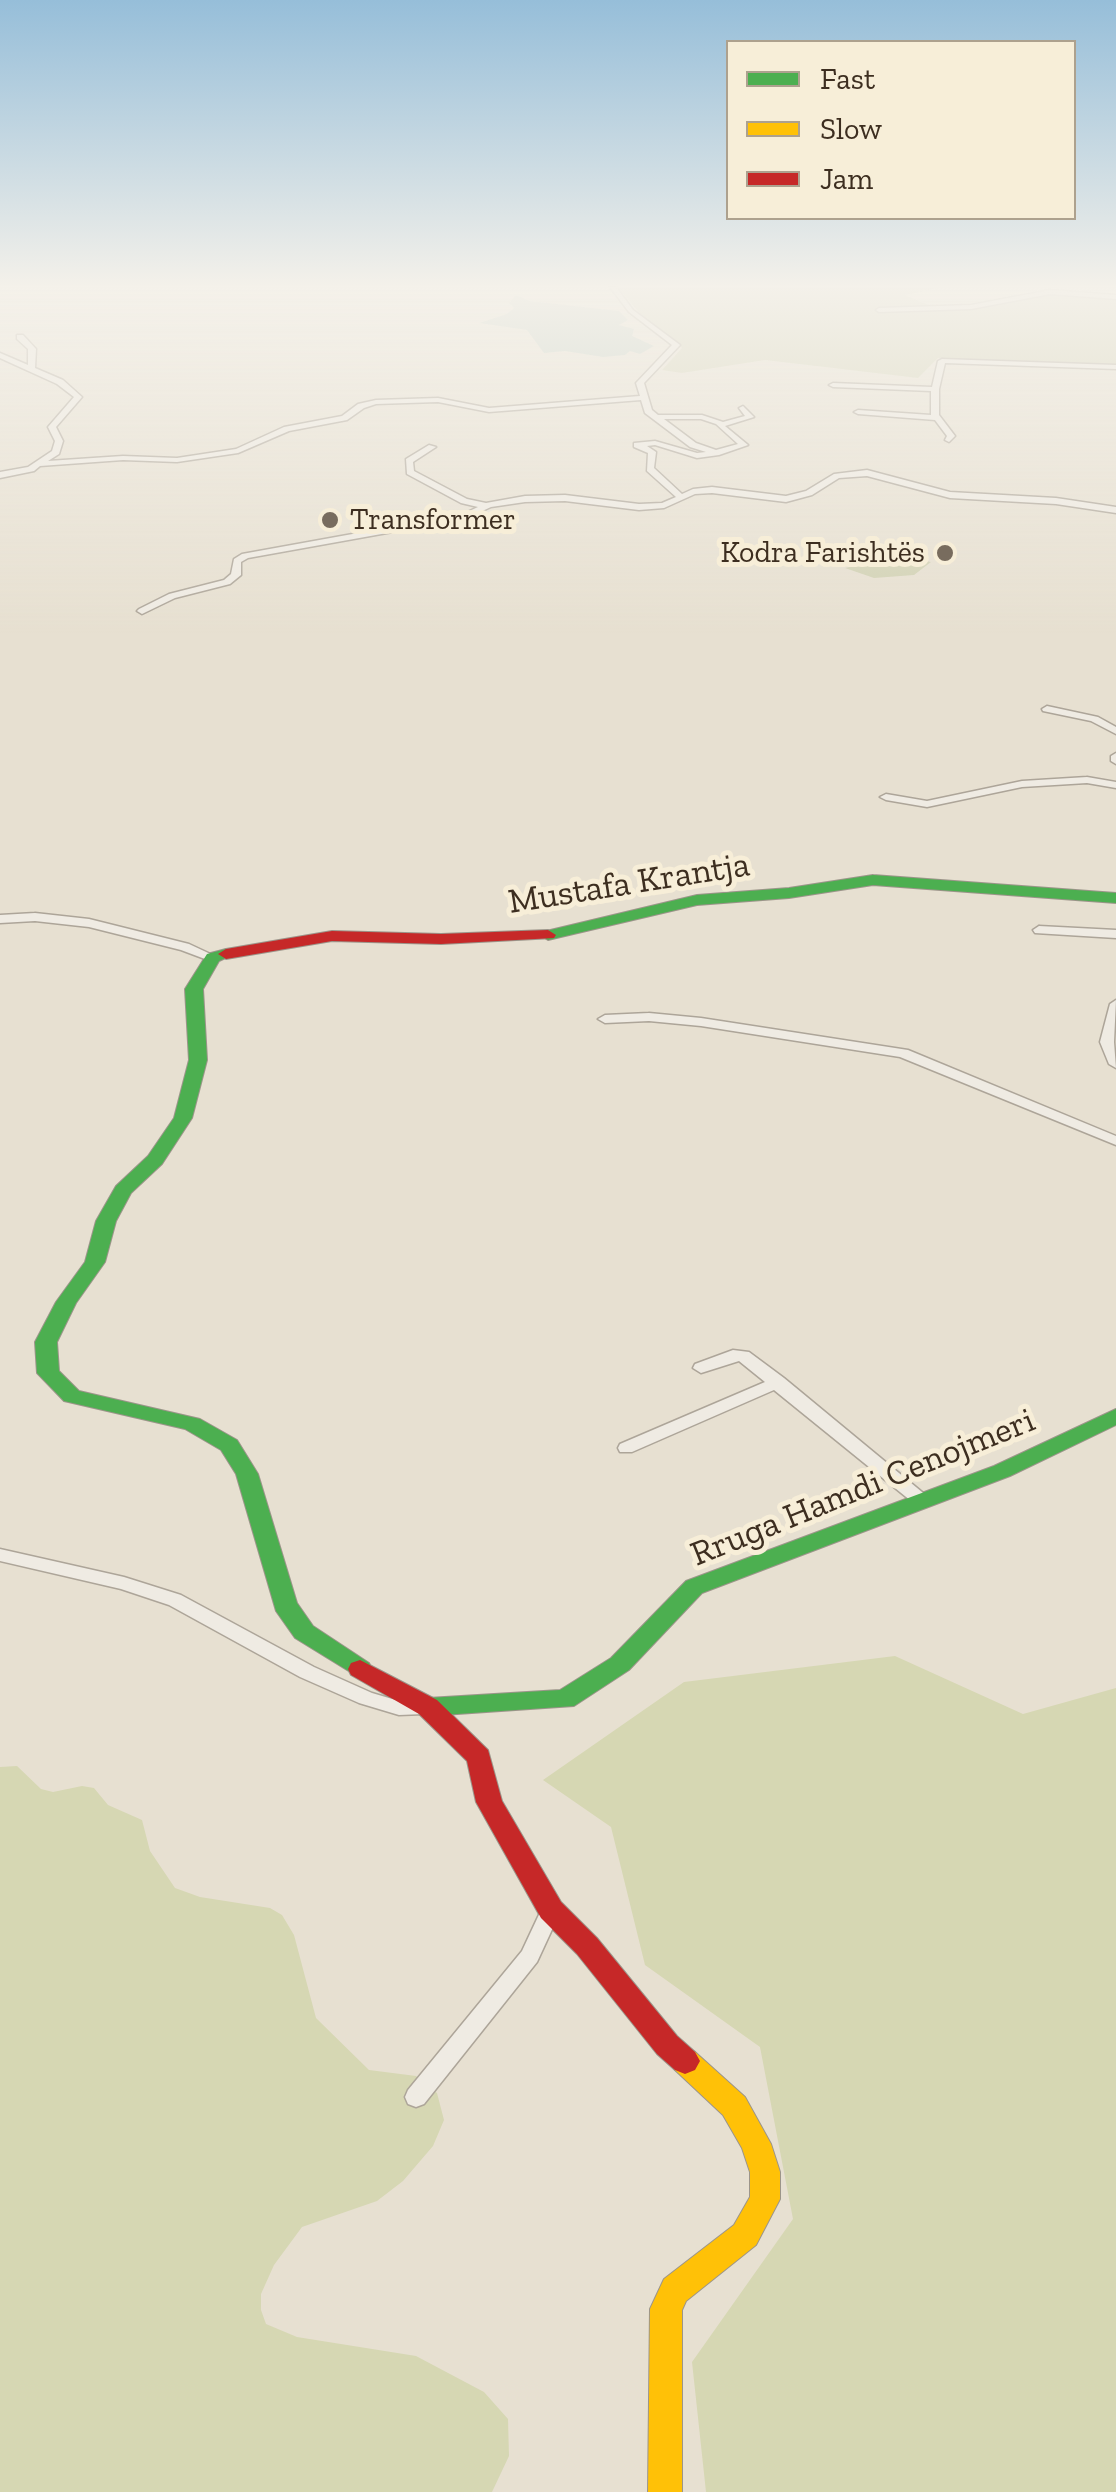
<!DOCTYPE html>
<html>
<head>
<meta charset="utf-8">
<style>
	body { margin:0 }
	#map { position:relative; width:1116px; height:2492px; overflow:hidden; background:#e7e0d1; font-family:"Zilla Slab",serif }
	canvas { display:block }
	.legend { position:absolute; left:726px; top:40px; width:350px; height:180px; box-sizing:border-box; background:#f7eed8; border:2px solid #ada18e; margin:0; padding:12px 18px; list-style:none; font-size:30px; color:#3d2e20 }
	.legend li { display:flex; align-items:center; gap:20px; height:50px }
	.legend b { width:50px; border:2px solid #ada18e }
</style>
</head>
<body>
<div id="map">
<canvas width="1116" height="2492"></canvas>
<ul class="legend">
<li><b style="height:12px;background:#4caf50"></b>Fast</li>
<li><b style="height:12px;background:#ffc107"></b>Slow</li>
<li><b style="height:12px;background:#c62828"></b>Jam</li>
</ul>
</div>
<script>
const g = document.querySelector('canvas').getContext('2d');
g.lineJoin = 'round';
function fill(path, color) { g.fillStyle = color; g.fill(path, 'evenodd'); }
const poly = rows => new Path2D(rows.map(r => 'M' + r).join(''));
function trace(path, color, width, dash) { g.strokeStyle = color; g.lineWidth = width; g.lineCap = dash ? 'butt' : 'round'; g.setLineDash(dash || []); g.stroke(path); }
function drawText(font, color, halo, rows, align = 'center') {
  g.font = font + ' "Zilla Slab",serif'; g.lineWidth = 10; g.setLineDash([]); g.textBaseline = 'middle'; g.strokeStyle = halo; g.fillStyle = color; for (const [text, x, y, turn = 0] of rows) {
    g.save(); g.translate(x, y); g.rotate((+turn || 0) * Math.PI / 180); g.textAlign = isNaN(turn) ? turn : align; if (halo) g.strokeText(text, 0, 0); g.fillText(text, 0, 0); g.restore();
  }
}
const green = poly([
	[895,1656,1023,1714,1116,1688,1116,2492,706,2492,692,2362,793,2219,760,2047,645,1965,611,1827,543,1780,684,1682],
	[17,1766,41,1789,53,1792,82,1786,94,1788,108,1805,142,1820,150,1851,175,1888,200,1897,270,1908,282,1915,294,1935,316,2018,369,2070,416,2076,437,2093,444,2120,433,2146,403,2181,377,2201,302,2227,274,2265,261,2294,261,2310,266,2324,297,2337,416,2356,484,2392,508,2419,509,2456,492,2492,0,2492,0,1767]
]);
const cemetery = poly([
	[617,287,942,287,905,295,934,307,972,308,1045,294,1116,298,1116,366,938,358,918,378,765,360,682,373,662,370,682,348,642,316],
	[899,556,931,562,914,575,874,578,845,568]
]);
const water = poly([
	[516,295,530,301,619,311,628,320,619,325,634,329,632,336,654,346,640,354,630,351,625,355,603,357,565,351,544,353,527,330,479,323,507,314,514,308,509,303]
]);
const street = poly([
	[610,287,616,287,633,310,680,345,644,383,652,410,658,415,702,415,723,422,745,416,739,408,743,406,754,417,725,426,748,445,719,455,697,458,655,445,647,446,656,452,654,468,682,494,693,489,712,487,786,496,806,491,834,474,867,470,950,492,1056,498,1116,507,1116,513,1056,504,950,498,867,476,839,478,812,495,786,502,712,493,695,494,664,508,639,510,565,501,525,502,491,507,465,519,248,558,241,562,241,575,230,584,175,598,142,614,137,611,139,609,169,594,224,580,231,574,234,559,242,554,463,514,478,507,461,503,407,474,406,459,429,445,436,447,413,462,414,471,467,499,486,503,525,496,565,495,639,504,662,503,676,497,647,471,648,453,634,447,634,443,655,441,697,453,706,452,690,447,645,413,641,400,489,412,438,402,376,404,364,408,347,420,289,431,238,453,177,462,123,460,40,466,34,471,0,478,0,472,28,467,52,451,55,441,48,427,74,397,57,384,0,358,0,353,28,365,28,349,17,339,17,335,23,335,36,349,35,368,63,380,82,397,56,427,63,441,59,454,48,461,123,456,177,458,236,449,284,427,342,416,358,404,376,400,438,398,489,408,640,396,636,383,672,345,629,312,610,287],
	[664,419,701,419,716,424,738,444,716,450,696,443,664,419],
	[1050,290,1116,295,1116,299,1050,294,971,309,879,312,876,310,879,308,971,305,1050,290],
	[942,359,1116,365,1116,369,945,363,939,389,939,415,955,436,949,442,945,440,947,436,935,420,858,414,854,412,858,410,931,415,931,391,833,387,829,385,833,383,932,387,938,361,942,359],
	[1047,706,1098,717,1116,727,1116,734,1091,721,1043,711,1042,709,1047,706],
	[1116,753,1116,764,1111,761,1111,756,1116,753],
	[1087,777,1116,782,1116,788,1087,783,1022,787,927,807,886,800,880,797,886,794,927,801,1022,781,1087,777],
	[35,913,89,919,189,944,219,958,213,962,181,950,89,927,35,921,0,923,0,915,35,913],
	[1039,926,1116,930,1116,938,1035,933,1033,930,1039,926],
	[1116,1000,1114,1042,1116,1068,1109,1064,1100,1042,1110,1004,1116,1000],
	[649,1013,701,1018,908,1050,1116,1136,1116,1145,900,1057,701,1026,649,1021,605,1023,598,1019,605,1015,649,1013],
	[733,1350,749,1352,784,1378,928,1497,931,1501,928,1505,916,1505,774,1390,632,1452,620,1452,618,1448,620,1444,765,1382,739,1361,701,1373,693,1368,695,1364,733,1350],
	[0,1549,124,1577,181,1595,314,1667,372,1693,399,1701,424,1700,431,1702,433,1707,431,1712,424,1714,399,1715,359,1703,300,1677,169,1605,121,1589,0,1561,0,1549],
	[551,1902,558,1904,561,1910,537,1962,424,2104,416,2107,408,2104,405,2097,408,2090,522,1951,544,1904,551,1902]
]);
const fast = poly([
	[873,875,1116,893,1116,903,873,885,789,898,697,905,548,940,540,935,542,932,697,895,789,888,873,875],
	[226,949,234,954,219,961,203,989,207,1060,192,1118,162,1164,131,1193,116,1221,105,1262,76,1303,57,1342,59,1371,79,1391,200,1419,237,1440,258,1474,297,1603,313,1626,369,1663,372,1669,369,1675,360,1678,295,1638,276,1611,236,1474,221,1450,185,1429,64,1401,37,1373,35,1342,56,1302,85,1262,96,1221,116,1186,148,1156,174,1118,189,1060,185,989,207,954,226,949],
	[1116,1409,1116,1425,1010,1476,702,1593,629,1670,574,1706,428,1716,419,1714,415,1707,419,1700,428,1698,560,1690,611,1658,686,1581,994,1466,1116,1409]
]);
const slow = poly([
	[685,2048,695,2052,745,2097,771,2144,780,2172,780,2199,756,2245,686,2301,682,2310,682,2492,648,2492,650,2309,664,2279,734,2225,750,2197,750,2172,742,2148,723,2115,675,2070,670,2061,675,2052,685,2048]
]);
const jam = poly([
	[548,930,556,935,554,938,441,944,332,941,226,959,218,954,226,949,332,931,441,934,548,930],
	[360,1660,437,1700,488,1750,502,1801,561,1902,597,1938,677,2036,695,2052,700,2061,695,2070,685,2074,675,2070,657,2054,577,1954,541,1918,476,1802,467,1761,419,1714,351,1675,348,1669,351,1663,360,1660]
]);
const markers = [
	[330,520,10,"#786c5e"],
	[945,553,10,"#786c5e"]
];
const farPoinames = [
	["Transformer",350,520],
	["Kodra Farishtës",925,553,"right"]
];
const streetNames = [
	["Mustafa Krantja",629,884,-9],
	["Rruga Hamdi Cenojmeri",863,1488,-22]
];
fill(green, '#d6d7b3');
fill(cemetery, '#d1d1b3');
fill(water, '#bcccc2');
trace(street, '#ada599', 3);
trace(fast, '#9c958a', 2);
trace(slow, '#9c958a', 2);
trace(jam, '#9c958a', 2);
fill(street, '#efebe3');
fill(fast, '#4caf50');
fill(slow, '#ffc107');
fill(jam, '#c62828');
const sky = g.createLinearGradient(0, 0, 0, 635);
sky.addColorStop(0, '#96bed9');
sky.addColorStop(0.45, '#f4f1ea');
sky.addColorStop(1, '#f4f1ea00');
g.fillStyle = sky;
g.fillRect(0, 0, 1116, 635);
for (const [x, y, r, color] of markers) { const dot = new Path2D(); dot.arc(x, y, r, 0, 2 * Math.PI); g.fillStyle = color; g.fill(dot); trace(dot, '#f7eed8', 4); }
drawText('30px', '#3d2e20', '#f7eed8', farPoinames, 'left');
drawText('35px', '#3d2e20', '#f7eed8', streetNames);
</script>
</body>
</html>
